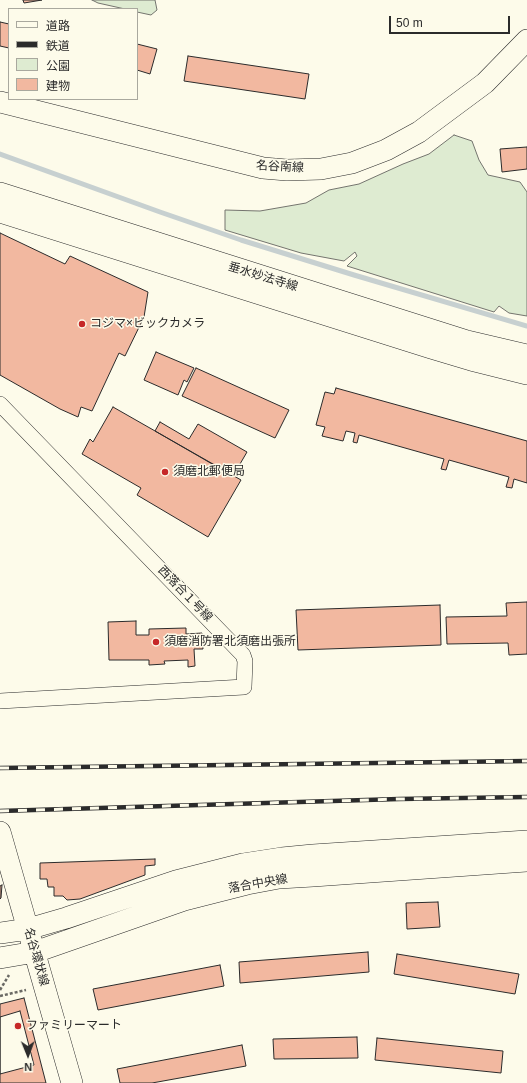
<!DOCTYPE html>
<html>
<head>
<meta charset="utf-8">
<style>
	body { margin:0 }
	#map { position:relative; width:527px; height:1083px; overflow:hidden; background:#fdfbea; font-family:Arial,"Noto Sans JP",sans-serif }
	canvas { display:block }
	.legend { position:absolute; left:8px; top:8px; width:130px; height:92px; box-sizing:border-box; background:#fdfbea; border:1px solid #a9a89e; margin:0; padding:5px 7px; list-style:none; font-size:12px; color:#2b2b2b }
	.legend li { display:flex; align-items:center; gap:8px; height:20px }
	.legend b { width:20px; border:1px solid #a9a89e }
	.north { position:absolute; left:8px; top:1035px; width:40px; height:40px; -webkit-text-stroke:3px #fdfbea; paint-order:stroke; rotate:179deg; font-size:11px; font-weight:700; line-height:16px; text-align:center; color:#2b2b2b }
	.north::after { content:''; display:block; margin:auto; width:14px; height:18px; background:#2b2b2b; clip-path:polygon(50% 0,100% 100%,50% 72%,0 100%) }
	.scale { position:absolute; left:389px; top:16px; width:121px; height:18px; box-sizing:border-box; border:2px solid #2b2b2b; border-top:0; padding-left:5px; font-size:12px; line-height:14px; white-space:nowrap; color:#2b2b2b; -webkit-text-stroke:3px #fdfbea; paint-order:stroke }
</style>
</head>
<body>
<div id="map">
<canvas width="527" height="1083"></canvas>
<ul class="legend">
<li><b style="height:5px;background:#fdfbea"></b>道路</li>
<li><b style="height:5px;background:#2b2b2b"></b>鉄道</li>
<li><b style="height:11px;background:#deebd1"></b>公園</li>
<li><b style="height:11px;background:#f2b8a0"></b>建物</li>
</ul>
<div class="north">N</div>
<div class="scale">50 m</div>
</div>
<script>
const g = document.querySelector('canvas').getContext('2d');
g.lineJoin = 'round';
function fill(path, color) { g.fillStyle = color; g.fill(path, 'evenodd'); }
const poly = rows => new Path2D(rows.map(r => 'M' + r).join(''));
function trace(path, color, width, dash) { g.strokeStyle = color; g.lineWidth = width; g.lineCap = dash ? 'butt' : 'round'; g.setLineDash(dash || []); g.stroke(path); }
function drawText(font, color, halo, rows, align = 'center') {
  g.font = font + ' Arial,"Noto Sans JP",sans-serif'; g.lineWidth = 3; g.setLineDash([]); g.textBaseline = 'middle'; g.strokeStyle = halo; g.fillStyle = color; for (const [text, x, y, turn = 0] of rows) {
    g.save(); g.translate(x, y); g.rotate((+turn || 0) * Math.PI / 180); g.textAlign = isNaN(turn) ? turn : align; if (halo) g.strokeText(text, 0, 0); g.fillText(text, 0, 0); g.restore();
  }
}
const green = poly([
	[92,0,155,0,157,10,151,15,137,12,137,9,125,9,98,3,92,0],
	[454,135,472,141,479,160,488,175,520,182,527,192,527,316,509,313,499,306,494,312,347,266,357,256,355,252,344,261,301,253,225,230,225,210,260,211,306,203,329,190,359,184,403,164,429,154,454,135]
]);
const stream = poly([
	[0,154,160,212,241,240,354,275,527,326]
]);
const building = poly([
	[23,0,42,0,24,3,23,0],
	[0,22,9,24,9,48,0,46,0,22],
	[137,44,157,49,150,74,137,70,137,44],
	[188,56,309,74,305,99,184,81,188,56],
	[527,147,527,169,502,172,500,149,527,147],
	[0,233,65,264,70,256,148,292,144,317,125,356,119,353,92,411,81,407,78,417,60,409,0,375,0,233],
	[156,352,194,368,187,382,184,380,178,395,144,380,156,352],
	[196,368,289,410,275,438,182,396,196,368],
	[336,388,527,441,527,483,514,479,512,488,506,487,509,477,449,460,446,470,441,469,444,459,359,435,357,443,353,442,355,433,346,431,343,441,322,436,325,427,316,425,325,392,334,394,336,388],
	[113,407,241,480,208,537,137,495,141,488,82,454,90,439,93,442,113,407],
	[160,422,189,439,198,424,247,452,233,476,155,431,160,422],
	[527,602,527,654,509,655,508,643,447,644,446,617,507,616,506,603,527,602],
	[440,605,441,645,298,650,296,610,440,605],
	[136,621,136,635,149,635,149,629,186,628,186,634,202,633,203,649,194,649,195,666,188,667,188,660,164,661,165,664,149,665,149,660,109,660,108,622,136,621],
	[155,859,155,865,145,866,145,875,80,899,67,900,63,896,54,896,54,887,48,887,47,879,40,879,40,863,155,859],
	[2,885,1,898,0,899,0,886,2,885],
	[438,902,440,927,407,929,406,903,438,902],
	[368,952,369,972,240,983,239,962,368,952],
	[397,954,519,974,515,994,394,974,397,954],
	[220,965,224,986,98,1010,93,989,220,965],
	[24,998,46,1083,0,1083,0,1004,24,998],
	[20,1011,34,1065,0,1074,0,1017,20,1011],
	[357,1037,358,1058,274,1059,273,1039,357,1037],
	[377,1038,503,1051,501,1073,375,1060,377,1038],
	[242,1045,246,1066,152,1083,120,1083,117,1069,242,1045]
]);
const path = poly([
	[0,990,9,975],
	[0,996,26,990]
]);
const street = poly([
	[0,404,243,655,245,661,244,687,0,701]
]);
const secondary = poly([
	[0,102,263,168,287,170,321,169,352,163,386,150,419,132,485,83,527,40],
	[0,193,467,341,527,355],
	[0,212,431,348,471,360,527,374],
	[0,832,72,1083],
	[0,933,28,929,66,918,176,881,243,864,282,858,313,855,527,841],
	[0,958,35,952,184,900,247,884,279,878,313,876,527,861]
]);
const rail = poly([
	[0,768,527,761],
	[0,811,399,799,527,797]
]);
const markers = [
	[82,324,4,"#c62828"],
	[165,472,4,"#c62828"],
	[156,642,4,"#c62828"],
	[18,1026,4,"#c62828"]
];
const streetNames = [
	["名谷南線",280,167,3],
	["垂水妙法寺線",263,277,17],
	["西落合１号線",185,594,46],
	["落合中央線",258,884,-10],
	["名谷環状線",36,957,74]
];
const poiNames = [
	["コジマ×ビックカメラ",90,324],
	["須磨北郵便局",173,472],
	["須磨消防署北須磨出張所",164,642],
	["ファミリーマート",26,1026]
];
fill(green, '#deebd1');
trace(green, '#74746e', 1);
trace(stream, '#c7d0d0', 5);
fill(building, '#f2b8a0');
trace(building, '#2b2b2b', 1);
trace(street, '#2b2b2b', 16);
trace(secondary, '#2b2b2b', 22);
trace(path, '#6a6964', 2.5, [3, 2]);
trace(street, '#fdfbea', 15);
trace(secondary, '#fdfbea', 21);
trace(rail, '#2b2b2b', 4.5);
trace(rail, '#fdfbea', 3, [9]);
for (const [x, y, r, color] of markers) { const dot = new Path2D(); dot.arc(x, y, r, 0, 2 * Math.PI); g.fillStyle = color; g.fill(dot); trace(dot, '#fdfbea', 1.5); }
drawText('12px', '#2b2b2b', '#fdfbea', streetNames);
drawText('12px', '#2b2b2b', '#fdfbea', poiNames, 'left');
</script>
</body>
</html>
